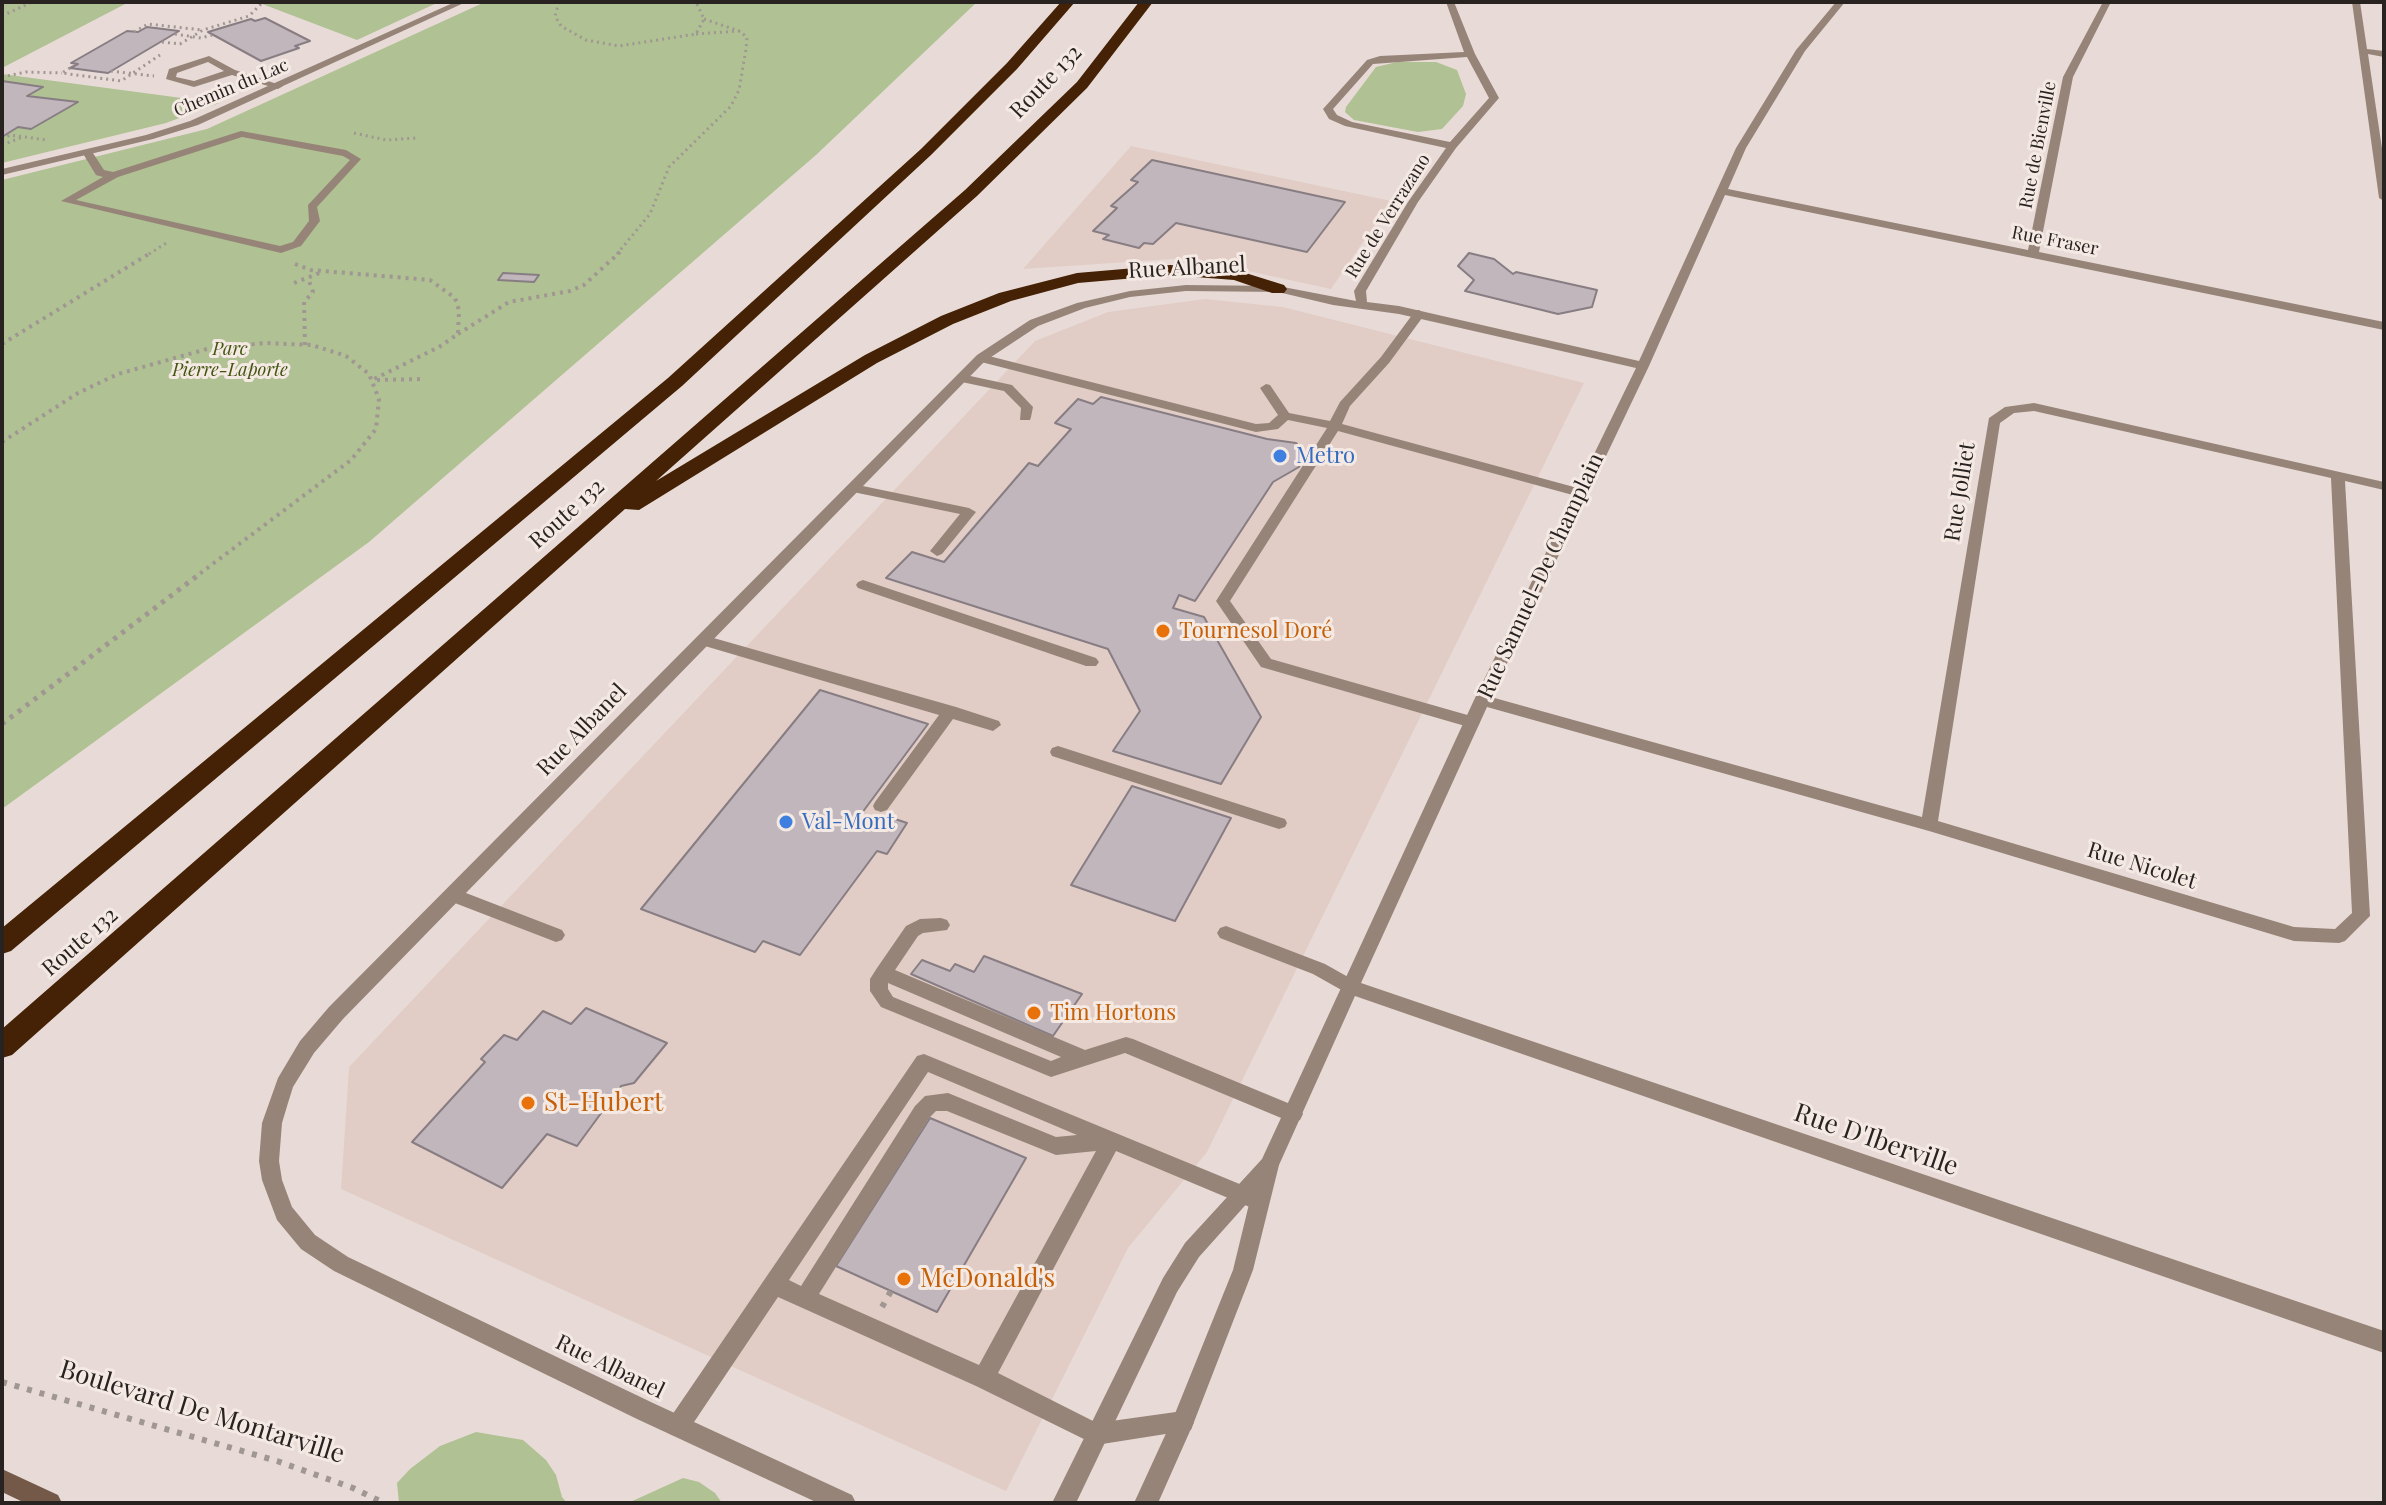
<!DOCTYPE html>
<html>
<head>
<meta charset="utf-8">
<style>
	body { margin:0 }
	#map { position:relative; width:2386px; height:1505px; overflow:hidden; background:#e8dbd7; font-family:"Playfair Display",serif }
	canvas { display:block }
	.frame { position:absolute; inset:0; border:4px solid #282321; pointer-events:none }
</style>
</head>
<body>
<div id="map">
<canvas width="2386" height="1505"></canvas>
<div class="frame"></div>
</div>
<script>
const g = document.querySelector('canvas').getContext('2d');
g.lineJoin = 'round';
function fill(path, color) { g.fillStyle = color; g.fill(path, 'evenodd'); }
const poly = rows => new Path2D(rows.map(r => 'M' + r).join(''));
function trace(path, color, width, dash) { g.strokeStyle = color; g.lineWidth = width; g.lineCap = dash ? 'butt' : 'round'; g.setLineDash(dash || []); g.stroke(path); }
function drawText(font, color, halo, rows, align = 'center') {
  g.font = font + ' "Playfair Display",serif'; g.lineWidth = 6; g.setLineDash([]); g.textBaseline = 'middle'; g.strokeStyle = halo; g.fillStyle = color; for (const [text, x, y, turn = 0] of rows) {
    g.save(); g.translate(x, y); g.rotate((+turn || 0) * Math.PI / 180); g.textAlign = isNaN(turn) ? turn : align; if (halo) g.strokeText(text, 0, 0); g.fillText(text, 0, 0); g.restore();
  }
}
const built = poly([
	[1131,146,1391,201,1331,289,1188,258,1023,269],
	[1205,299,1283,307,1584,383,1207,1152,1128,1248,1006,1491,341,1189,349,1067,1035,341,1108,312]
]);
const green = poly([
	[2,2,129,2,2,68],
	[257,2,439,2,357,40],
	[485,2,977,2,816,155,369,542,2,809,2,180,207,129],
	[1436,62,1457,70,1466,94,1463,106,1442,129,1418,132,1354,120,1345,112,1346,107,1376,67,1397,62],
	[2,74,219,103,166,123,2,163],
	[476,1432,523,1440,546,1460,556,1475,562,1497,567,1503,399,1503,397,1483,410,1469,440,1446],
	[683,1478,699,1482,715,1493,722,1503,628,1503]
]);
const building = poly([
	[265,18,310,41,295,46,299,48,261,61,208,32,251,19,255,21,265,18],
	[147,27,179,31,108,73,70,68,78,64,71,63,127,31,138,32,147,27],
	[2,81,43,87,27,96,78,102,31,129,18,127,2,137,2,81],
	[1152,160,1345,202,1307,252,1176,223,1153,244,1144,243,1139,248,1103,239,1109,235,1093,231,1117,208,1111,206,1138,182,1131,180,1152,160],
	[1469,253,1494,259,1513,274,1516,272,1597,290,1592,307,1558,314,1465,291,1474,280,1458,266,1469,253],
	[503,273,539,275,534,282,498,280,503,273],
	[1101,397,1267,439,1296,443,1306,455,1299,467,1273,482,1195,601,1179,595,1173,608,1204,617,1261,717,1221,784,1113,751,1140,711,1108,649,886,578,912,552,944,562,1029,463,1038,466,1071,429,1055,423,1078,399,1093,404,1101,397],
	[820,690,928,724,856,821,881,829,889,817,907,823,887,854,877,851,800,955,763,941,755,952,641,909,820,690],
	[1132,786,1231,818,1175,921,1071,885,1132,786],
	[984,956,1082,994,1053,1036,911,974,922,960,950,971,955,964,974,972,984,956],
	[586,1008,667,1043,634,1083,621,1086,577,1146,547,1134,502,1188,412,1142,485,1062,481,1059,504,1035,517,1040,543,1011,571,1024,586,1008],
	[930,1118,1026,1158,937,1312,836,1266,930,1118]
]);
const pathFar3 = poly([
	[559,2,555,16,561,26,586,40,619,46,696,34,704,19,696,2],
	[2,16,32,2],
	[134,32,148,24,202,30],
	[175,34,201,38,212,35],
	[696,34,739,31,704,19],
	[162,42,180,44,203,30,249,16,263,2],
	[70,68,62,73,121,81,160,55],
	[111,71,154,76],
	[2,77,26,72,62,73],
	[354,133,386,140,416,138],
	[2,139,10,135,47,140],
	[2,145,23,137],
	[149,254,168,242],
	[617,254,650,214,669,167,731,106,739,90,746,49,747,37,739,31]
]);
const pathFar2 = poly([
	[295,264,311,270,430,280,455,298,459,310,458,334,439,347,372,380],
	[294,283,322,272],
	[458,334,509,302,570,291,584,285,620,252],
	[2,344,152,252],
	[305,345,304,302,313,292,308,278],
	[377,380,424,379],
	[2,442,78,393,118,374,207,349,265,343,312,345,346,356,369,374,379,399,376,429,351,460,198,575]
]);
const pathFar1 = poly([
	[2,724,201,573]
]);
const path = poly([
	[882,1307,891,1291],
	[2,1382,277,1461,353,1488,384,1503]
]);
const lane = poly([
	[209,56,235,70,283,86,278,89,232,75,194,87,166,79,169,69,209,56],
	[208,62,224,71,194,81,176,77,177,73,208,62],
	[241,131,346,150,361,159,317,207,320,221,301,246,281,253,61,201,103,177,96,175,82,152,83,150,91,150,104,170,113,172,241,131],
	[242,137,343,156,350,160,308,205,309,221,293,242,280,246,76,200,118,177,242,137],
	[1419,310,1425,314,1389,363,1350,406,1342,424,1585,490,1587,493,1580,497,1338,431,1230,601,1271,659,1478,718,1480,722,1478,726,1472,728,1261,667,1216,601,1327,428,1288,420,1278,429,1256,432,977,361,975,358,981,354,1256,424,1269,423,1278,415,1260,388,1266,384,1270,385,1289,413,1330,421,1340,402,1381,357,1415,311,1419,310],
	[961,374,1012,385,1033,407,1031,417,1030,420,1020,420,1021,408,1004,391,957,381,957,375,961,374],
	[853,484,969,508,976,512,942,554,937,556,930,551,960,514,848,491,848,485,853,484],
	[863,580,1096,658,1099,662,1096,666,1086,666,858,588,856,585,858,582,863,580],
	[703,635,956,707,999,721,1001,725,993,731,953,719,887,810,881,812,875,810,873,806,875,802,939,715,698,644,696,640,698,636,703,635],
	[1058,746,1285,819,1287,823,1285,827,1279,829,1052,756,1050,752,1052,748,1058,746],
	[453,888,562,930,565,935,562,940,556,942,447,900,444,895,447,890,453,888],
	[941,918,947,920,950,925,947,930,923,933,918,936,895,970,1085,1050,1126,1037,1133,1039,1300,1108,1303,1114,1300,1120,1293,1123,1286,1120,1125,1053,1051,1077,881,1007,870,991,870,979,877,968,906,926,920,919,941,918],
	[888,983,1061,1057,1051,1061,893,997,888,989,888,983],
	[1226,926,1325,964,1357,982,1360,987,1357,992,1351,995,1345,992,1313,974,1220,938,1217,933,1220,928,1226,926],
	[924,1054,1259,1192,1262,1199,1259,1206,1252,1208,1116,1151,998,1373,1097,1423,1183,1411,1191,1414,1194,1422,1191,1430,1096,1445,976,1386,778,1297,686,1434,678,1437,670,1434,667,1426,670,1418,917,1056,924,1054],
	[928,1072,1077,1135,1056,1137,948,1093,925,1096,915,1106,801,1286,789,1280,928,1072],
	[936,1111,947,1111,1056,1155,1096,1151,979,1365,819,1294,929,1118,936,1111]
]);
const street = poly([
	[455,2,466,2,198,125,153,139,2,175,2,169,146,135,190,121,455,2],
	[1446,2,1454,2,1475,54,1499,98,1456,148,1418,202,1366,291,1367,302,1399,306,1639,361,1736,148,1796,50,1836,2,1845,2,1805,51,1746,148,1728,189,2028,250,2063,77,2103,2,2111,2,2073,77,2039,252,2384,322,2384,330,1725,195,1649,366,1491,697,1922,817,1989,418,2005,407,2034,403,2384,482,2384,490,2345,481,2370,916,2345,941,2339,943,2294,941,1929,831,1487,707,1361,983,2384,1331,2384,1353,1355,996,1279,1165,1253,1270,1194,1422,1158,1503,1134,1503,1174,1416,1233,1270,1250,1200,1199,1257,1177,1292,1076,1503,1052,1503,1163,1278,1185,1243,1262,1159,1474,700,1636,368,1399,314,1333,305,1278,292,1186,291,1130,297,1085,308,1038,326,985,361,343,1019,314,1053,293,1087,288,1103,282,1123,279,1161,282,1180,292,1207,315,1235,348,1257,653,1403,852,1495,856,1503,818,1503,637,1419,334,1271,301,1249,277,1220,262,1180,259,1161,262,1123,278,1078,300,1041,329,1007,977,355,1030,320,1077,303,1130,291,1186,285,1278,286,1356,301,1354,291,1408,202,1446,148,1345,126,1329,119,1323,109,1367,60,1380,56,1464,52,1446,2],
	[1467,57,1489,98,1450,142,1352,122,1337,115,1333,109,1373,64,1467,57],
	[2034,411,2331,478,2352,913,2335,929,2294,927,1938,821,2000,423,2014,413,2034,411],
	[2352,2,2360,2,2367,49,2384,51,2384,57,2368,54,2384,162,2384,201,2379,198,2352,2]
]);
const secondary = poly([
	[2,1469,58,1495,62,1503,25,1503,2,1492,2,1469]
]);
const highway = poly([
	[1061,2,1075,2,1017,69,931,155,682,386,11,951,2,954,2,928,668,378,921,149,1007,63,1061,2],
	[1139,2,1153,2,1087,88,977,196,656,481,865,355,941,316,999,293,1077,273,1170,265,1236,270,1284,285,1287,289,1284,293,1272,293,1234,280,1170,275,1078,283,1011,301,953,324,877,363,639,510,625,509,12,1055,2,1058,2,1029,965,190,1077,82,1139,2]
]);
const markers = [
	[1280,456,8,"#3f7fe0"],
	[1163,631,8,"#e8710a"],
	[786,822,8,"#3f7fe0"],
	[1034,1013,8,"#e8710a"],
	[528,1103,8,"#e8710a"],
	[904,1279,8,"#e8710a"]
];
const farStreetnames = [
	["Chemin du Lac",231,88,-23],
	["Rue de Bienville",2038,145,-79],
	["Rue de Verrazano",1388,216,-58],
	["Rue Fraser",2055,241,11]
];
const farParknames = [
	["Parc",230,349],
	["Pierre-Laporte",230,370]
];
const streetNames = [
	["Route 132",1046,82,-46],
	["Rue Albanel",1187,268,-3],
	["Rue Jolliet",1960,492,-81],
	["Route 132",567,514,-42],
	["Rue Samuel-De Champlain",1541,576,-65],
	["Rue Albanel",582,730,-46],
	["Rue Nicolet",2142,866,17],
	["Route 132",80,942,-41],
	["Rue Albanel",610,1367,26]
];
const shopNames = [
	["Metro",1296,456],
	["Val-Mont",802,822]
];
const foodNames = [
	["Tournesol Doré",1179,631],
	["Tim Hortons",1050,1013]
];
const nearFoodnames = [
	["St-Hubert",544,1103],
	["McDonald's",920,1279]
];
const nearStreetnames = [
	["Rue D'Iberville",1876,1140,19],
	["Boulevard De Montarville",202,1412,17]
];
fill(built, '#e1cdc6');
fill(green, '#b0c193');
fill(building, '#c0b6bc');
trace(building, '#877d83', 2);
trace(pathFar3, '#a09692', 3, [2, 4]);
trace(pathFar2, '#a09692', 4, [3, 5]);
trace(pathFar1, '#a09692', 5, [4, 6]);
trace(path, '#a09692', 6, [5, 8]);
fill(lane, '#978478');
fill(street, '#978478');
fill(secondary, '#745948');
fill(highway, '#452205');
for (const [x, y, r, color] of markers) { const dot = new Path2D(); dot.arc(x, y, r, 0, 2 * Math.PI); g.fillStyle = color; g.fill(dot); trace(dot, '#f5e9e4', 3); }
drawText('18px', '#282321', '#f5e9e4', farStreetnames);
drawText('italic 18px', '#425610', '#f5e9e4', farParknames);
drawText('22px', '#282321', '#f5e9e4', streetNames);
drawText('22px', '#366cbe', '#f5e9e4', shopNames, 'left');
drawText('22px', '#c56008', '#f5e9e4', foodNames, 'left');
drawText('26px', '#c56008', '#f5e9e4', nearFoodnames, 'left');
drawText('26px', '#282321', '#f5e9e4', nearStreetnames);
</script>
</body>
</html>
